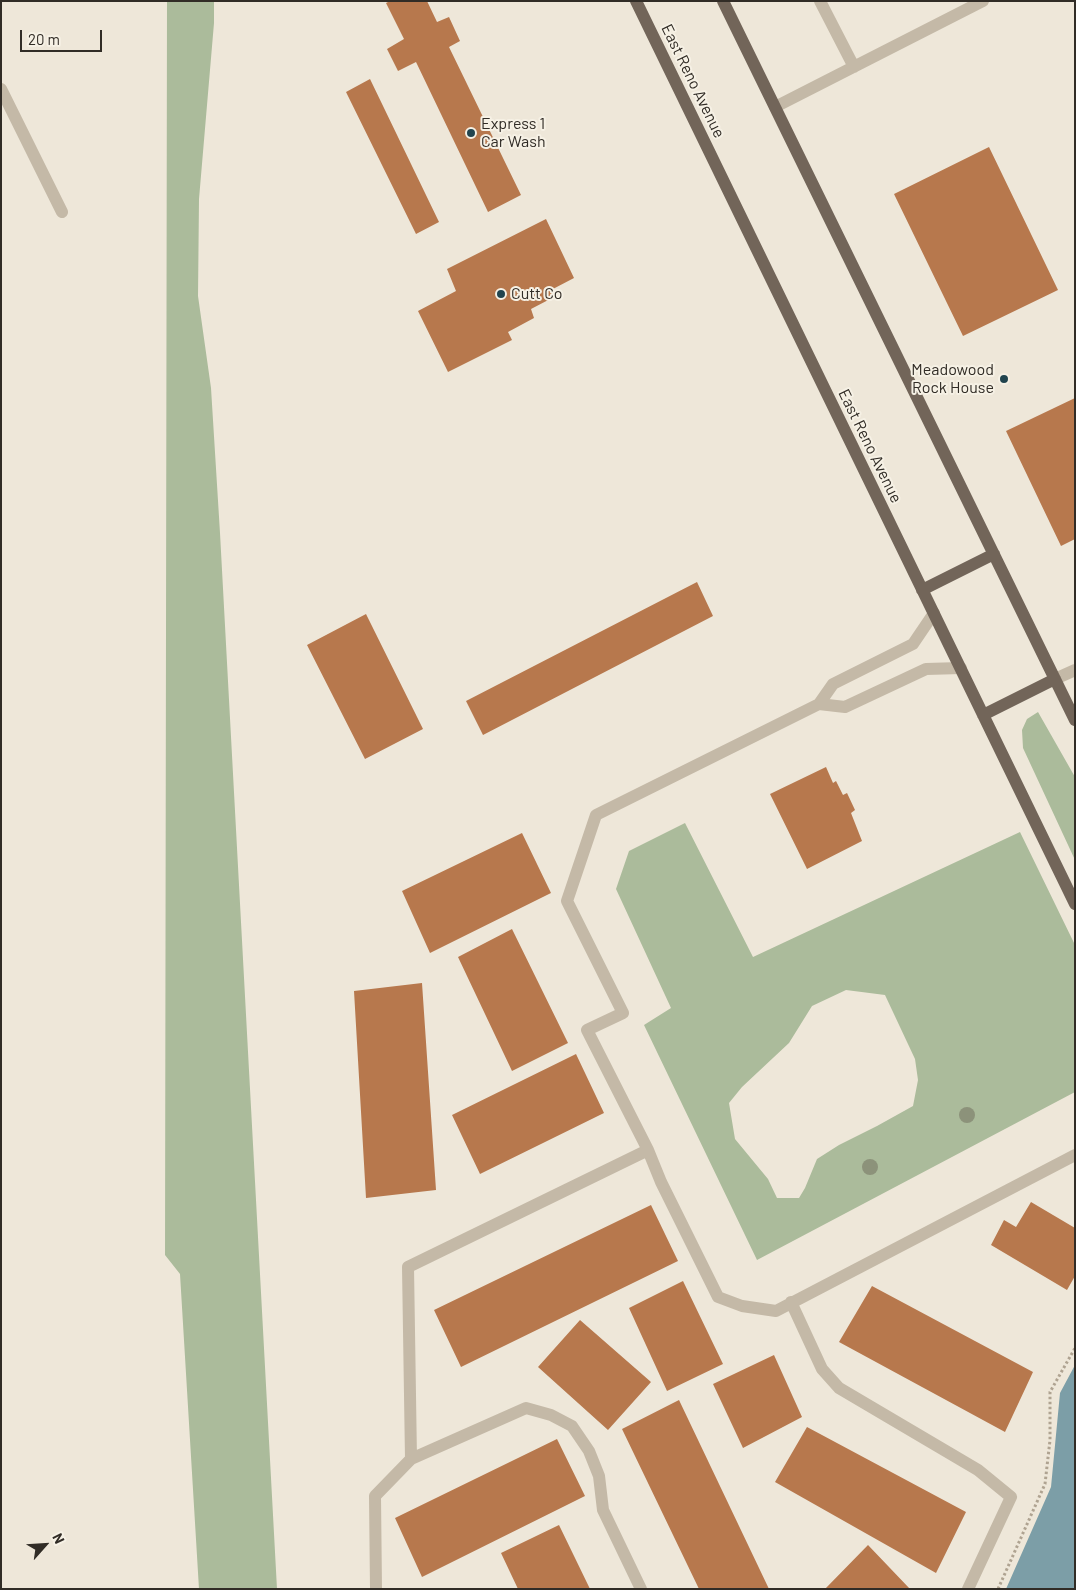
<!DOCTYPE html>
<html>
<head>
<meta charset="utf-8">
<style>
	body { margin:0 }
	#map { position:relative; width:1076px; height:1590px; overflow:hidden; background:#eee7d9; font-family:Barlow,sans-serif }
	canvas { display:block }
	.frame { position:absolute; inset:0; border:2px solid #312c26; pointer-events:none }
	.north { position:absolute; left:20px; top:1520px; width:50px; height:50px; -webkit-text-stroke:4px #f6f1e5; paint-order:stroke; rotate:64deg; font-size:14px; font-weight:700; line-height:20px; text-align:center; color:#312c26 }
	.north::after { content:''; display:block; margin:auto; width:18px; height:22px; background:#312c26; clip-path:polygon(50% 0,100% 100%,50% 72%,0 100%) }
	.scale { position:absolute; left:20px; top:30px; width:82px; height:22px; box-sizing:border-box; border:2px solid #312c26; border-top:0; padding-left:6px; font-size:15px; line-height:18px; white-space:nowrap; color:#312c26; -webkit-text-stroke:4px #f6f1e5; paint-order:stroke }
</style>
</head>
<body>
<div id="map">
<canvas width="1076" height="1590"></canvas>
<div class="frame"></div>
<div class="north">N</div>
<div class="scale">20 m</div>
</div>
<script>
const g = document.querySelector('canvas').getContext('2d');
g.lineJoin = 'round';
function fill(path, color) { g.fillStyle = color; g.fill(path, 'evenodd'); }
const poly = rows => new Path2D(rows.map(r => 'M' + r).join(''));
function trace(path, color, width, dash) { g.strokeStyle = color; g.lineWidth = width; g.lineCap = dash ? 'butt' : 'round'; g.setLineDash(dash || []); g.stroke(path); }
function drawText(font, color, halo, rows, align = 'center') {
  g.font = font + ' Barlow,sans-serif'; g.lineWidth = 4; g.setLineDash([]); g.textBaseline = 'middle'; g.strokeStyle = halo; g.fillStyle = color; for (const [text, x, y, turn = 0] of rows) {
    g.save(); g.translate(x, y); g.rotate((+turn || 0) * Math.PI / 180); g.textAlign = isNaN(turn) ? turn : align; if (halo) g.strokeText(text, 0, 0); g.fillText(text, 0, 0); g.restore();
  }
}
const green = poly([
	[167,1,214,1,214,23,199,199,198,296,211,388,220,533,277,1589,199,1589,180,1274,165,1255],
	[1038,712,1075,777,1075,860,1023,748,1022,730,1027,719],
	[685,823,753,957,1020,832,1075,945,1075,1092,757,1260,644,1025,671,1008,616,889,629,851],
	[846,990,885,995,915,1059,918,1080,913,1106,877,1126,839,1145,817,1159,805,1188,799,1198,777,1198,768,1179,735,1139,729,1103,742,1087,789,1043,812,1006]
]);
const water = poly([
	[1075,1365,1075,1588,1006,1589,1051,1487,1060,1393]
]);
const building = poly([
	[390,1,427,1,437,22,449,17,460,41,449,47,521,195,488,212,416,62,398,71,387,49,404,39,386,3],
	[370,79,439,222,416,234,346,92],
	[989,147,1058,290,963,336,894,194],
	[546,219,574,278,551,290,554,297,531,309,534,318,508,332,512,340,448,372,418,311,456,291,447,269],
	[1075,398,1075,539,1061,546,1006,431],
	[697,582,713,616,483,735,466,701],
	[366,614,423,729,365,759,307,645],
	[826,767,833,783,836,781,843,795,847,793,855,810,851,813,862,841,807,869,770,794],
	[522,833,551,893,430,953,402,891],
	[512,929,568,1043,512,1071,458,957],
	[422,983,436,1190,366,1198,354,991],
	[576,1054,604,1113,480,1174,452,1115],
	[1031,1202,1075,1228,1075,1276,1067,1290,991,1245,1004,1220,1016,1227],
	[651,1205,678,1261,461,1367,434,1310],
	[683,1281,723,1364,667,1391,629,1308],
	[872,1286,1033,1372,1005,1432,839,1342],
	[580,1320,651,1382,608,1430,538,1367],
	[774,1355,802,1417,743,1448,713,1384],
	[679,1400,769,1589,699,1589,622,1429],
	[807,1427,966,1512,936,1573,775,1482],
	[557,1439,585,1496,422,1577,395,1518],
	[559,1525,590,1589,518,1589,501,1553],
	[868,1545,910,1589,825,1589]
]);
const path = poly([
	[998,1589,1045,1484,1050,1440,1050,1392,1075,1348]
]);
const service = poly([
	[820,1,854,67],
	[775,107,983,1],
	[934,613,913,644,833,684,819,704,596,815,567,901,623,1013,587,1030,648,1150,661,1182,718,1297,742,1306,776,1311,1075,1155],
	[819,704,845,707,926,669,961,668],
	[791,1302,822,1369,839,1388,978,1470,1011,1497,968,1589],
	[411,1459,408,1267,648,1150],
	[376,1589,375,1496,411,1459,526,1408,551,1415,572,1426,589,1451,599,1476,603,1510,641,1589]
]);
const minor = poly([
	[1,89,62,212],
	[1055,679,1075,670]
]);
const primary = poly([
	[636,1,1075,904],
	[723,1,1075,720],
	[922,590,994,554],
	[983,715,1055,679]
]);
const trees = [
	[967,1115],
	[870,1167]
];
const markers = [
	[471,133,5,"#21444e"],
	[501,294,5,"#21444e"],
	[1004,379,5,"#21444e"]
];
const streetNames = [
	["East Reno Avenue",693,81,64],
	["East Reno Avenue",870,446,64]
];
const poiNames = [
	["Express 1",481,124],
	["Car Wash",481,142],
	["Cutt Co",511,294],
	["Meadowood",994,370,"right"],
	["Rock House",994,388,"right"]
];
fill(green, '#abbb9b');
fill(water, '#7c9ea7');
fill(building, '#b7784d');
trace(path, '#afa391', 3, [2.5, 2.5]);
trace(service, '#c4b9a7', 12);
trace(minor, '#c4b9a7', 12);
trace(primary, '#726559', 12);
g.fillStyle = '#8c927a';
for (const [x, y] of trees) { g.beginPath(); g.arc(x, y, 8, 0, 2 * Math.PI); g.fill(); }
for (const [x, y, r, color] of markers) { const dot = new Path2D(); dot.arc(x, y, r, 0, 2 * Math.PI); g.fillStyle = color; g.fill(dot); trace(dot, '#f6f1e5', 2); }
drawText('16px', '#312c26', '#f6f1e5', streetNames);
drawText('16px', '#312c26', '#f6f1e5', poiNames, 'left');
</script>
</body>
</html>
